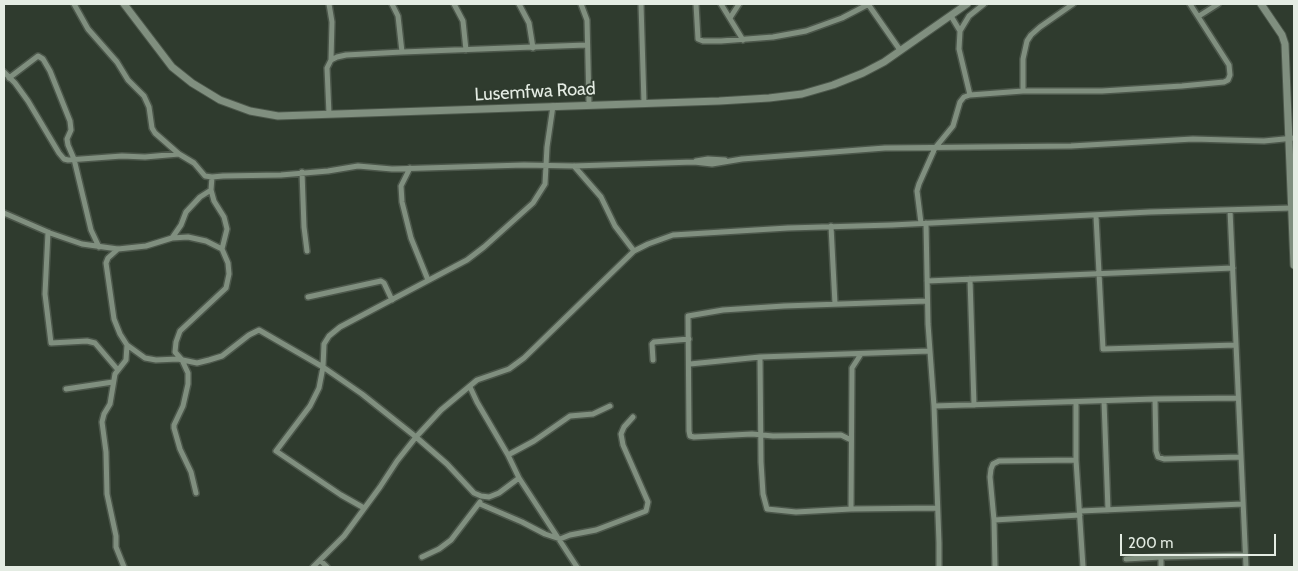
<!DOCTYPE html>
<html>
<head>
<meta charset="utf-8">
<style>
	body { margin:0 }
	#map { position:relative; width:1298px; height:571px; overflow:hidden; background:#2f3b2e; font-family:Cabin,sans-serif }
	canvas { display:block }
	.frame { position:absolute; inset:0; border:5px solid #e4ece3; pointer-events:none }
	.scale { position:absolute; left:1120px; top:534px; width:156px; height:22px; box-sizing:border-box; border:2px solid #e4ece3; border-top:0; padding-left:6px; font-size:15px; line-height:18px; white-space:nowrap; color:#e4ece3; -webkit-text-stroke:4px #2f3b2e; paint-order:stroke }
</style>
</head>
<body>
<div id="map">
<canvas width="1298" height="571"></canvas>
<div class="frame"></div>
<div class="scale">200 m</div>
</div>
<script>
const g = document.querySelector('canvas').getContext('2d');
g.lineJoin = 'round';
const poly = rows => new Path2D(rows.map(r => 'M' + r).join(''));
function trace(path, color, width, dash) { g.strokeStyle = color; g.lineWidth = width; g.lineCap = dash ? 'butt' : 'round'; g.setLineDash(dash || []); g.stroke(path); }
function drawText(font, color, halo, rows, align = 'center') {
  g.font = font + ' Cabin,sans-serif'; g.lineWidth = 4; g.setLineDash([]); g.textBaseline = 'middle'; g.strokeStyle = halo; g.fillStyle = color; for (const [text, x, y, turn = 0] of rows) {
    g.save(); g.translate(x, y); g.rotate((+turn || 0) * Math.PI / 180); g.textAlign = isNaN(turn) ? turn : align; if (halo) g.strokeText(text, 0, 0); g.fillText(text, 0, 0); g.restore();
  }
}
const street = poly([
	[74,4,88,29,117,62,128,80,144,96,149,107,152,128,155,133,179,154],
	[329,4,332,22,331,60],
	[392,4,398,16,402,52],
	[454,4,463,21,466,50],
	[519,4,529,23,533,48],
	[581,4,587,20,589,104],
	[641,4,644,103],
	[696,4,698,39,703,41,721,41,773,37,806,31,842,18,869,4],
	[721,4,743,40],
	[868,4,900,50],
	[951,16,960,31,959,49,970,95],
	[1199,16,1218,4],
	[730,18,739,4],
	[960,31,969,16,984,4],
	[4,72,15,83,28,101,59,153,64,159,68,160,122,156,145,157,179,154,194,163,205,176,212,177],
	[9,78,38,56,43,59,50,71,70,121,71,130,67,139,68,145,74,159,91,230,99,247],
	[1023,91,1023,59,1027,41,1031,35,1040,27,1073,4],
	[553,106,547,147,545,184,533,203,484,247,467,260,340,327,329,336,324,344,323,367,362,394,416,437,441,410,477,380,509,369,524,358,634,251,648,244,673,235,788,228,892,225,1150,212,1292,208],
	[329,114,327,68,331,60,337,57,346,55,402,52,586,45],
	[696,161,708,159,725,160],
	[574,166,601,197,615,226,634,251],
	[410,168,401,186,402,202,411,238,428,280],
	[302,172,304,227,307,251],
	[211,190,214,201,224,217,227,229,222,249],
	[1230,210,1246,567],
	[4,213,50,233,82,244,118,249,146,246,172,238,181,225,186,212,200,197,211,190,212,177,223,176,281,175,328,171,358,166,392,169,524,165,574,166,694,162,712,164,742,159,885,148,1071,146,1193,139,1264,141,1294,138],
	[1096,216,1103,349,1236,345],
	[921,223,917,191,919,184,935,148,953,126,960,102,964,97,970,95,1023,91,1102,91,1182,86,1224,82,1228,80,1230,75,1229,65,1190,4],
	[926,223,928,324,934,406,939,543,939,567],
	[831,226,835,304],
	[48,232,45,294,51,343,87,341,95,343,118,370],
	[172,238,188,237,206,241,222,249,228,263,229,274,226,288,180,331,176,342,175,352,182,360,188,373,188,384,183,406,174,425,174,428,180,449,191,472,196,493],
	[118,249,108,258,106,263,114,319,120,334,127,345,145,358,156,360,178,359,197,363,209,360,222,356,249,335,259,330,323,367,319,388,310,406,276,451,341,495,364,508],
	[970,279,974,405],
	[927,281,1233,268],
	[308,297,381,281,384,283,392,300],
	[760,357,761,462,763,494,767,509,796,512,851,509,937,508],
	[653,360,652,344,654,342,689,339],
	[690,364,760,357,929,351],
	[470,387,477,402,508,455,519,478,577,567],
	[66,389,113,382],
	[1155,399,1156,451,1158,457,1164,459,1240,457],
	[1104,401,1108,510],
	[1076,402,1076,460,1083,567],
	[934,406,1155,399,1238,398],
	[851,440,841,435,773,436,752,434,694,437,690,436,689,431,688,316,723,310,784,306,927,301],
	[508,455,534,441,570,416,593,414,610,406],
	[480,504,522,522,545,534,560,539,570,535,596,530,646,511,648,502,623,445,621,434,624,427,633,417],
	[851,509,852,368,861,354],
	[1080,511,1243,504],
	[994,520,1080,515],
	[422,557,439,549,451,540,480,502],
	[1161,557,1246,555],
	[1126,559,1161,557,1161,567],
	[321,561,327,567],
	[124,567,116,547,116,536,107,494,106,452,102,422,104,414,110,404,115,374,126,360,127,345],
	[313,567,344,536,380,487,397,461,416,437,447,464,474,493,481,496,489,497,499,493,519,478],
	[995,567,994,520,990,477,991,469,993,464,999,461,1076,460]
]);
const secondary = poly([
	[124,4,172,67,192,83,220,100,250,111,278,116,719,101,769,98,802,94,833,85,863,73,884,62,967,4],
	[1261,4,1282,35,1285,44,1294,265]
]);
const streetNames = [
	["Lusemfwa Road",535,92,-3]
];
trace(street, '#4c574b', 8);
trace(secondary, '#4c574b', 9);
trace(street, '#808f7f', 5);
trace(secondary, '#808f7f', 7);
drawText('18px', '#e4ece3', '#2f3b2e', streetNames);
</script>
</body>
</html>
